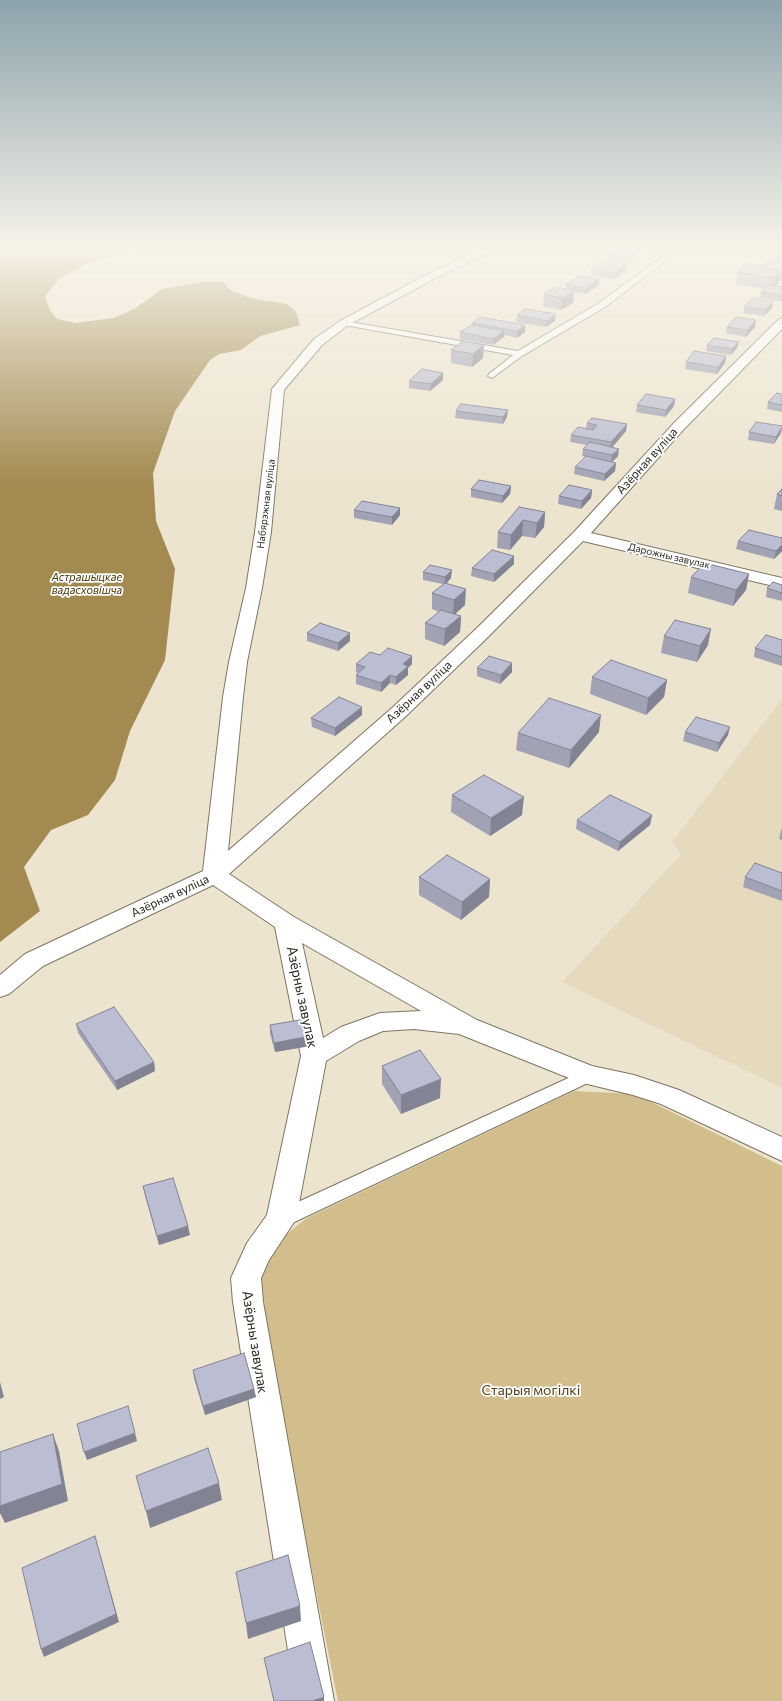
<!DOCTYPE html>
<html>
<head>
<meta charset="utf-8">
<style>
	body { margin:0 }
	canvas { display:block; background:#ede4cf }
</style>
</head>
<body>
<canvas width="782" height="1701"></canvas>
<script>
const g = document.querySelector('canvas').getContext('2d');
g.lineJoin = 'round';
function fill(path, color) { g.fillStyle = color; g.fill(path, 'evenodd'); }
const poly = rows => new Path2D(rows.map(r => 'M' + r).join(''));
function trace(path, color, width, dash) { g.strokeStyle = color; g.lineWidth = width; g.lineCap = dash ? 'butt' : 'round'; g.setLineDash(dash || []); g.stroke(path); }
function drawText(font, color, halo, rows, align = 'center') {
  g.font = font + ' Commissioner,sans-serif'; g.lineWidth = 3.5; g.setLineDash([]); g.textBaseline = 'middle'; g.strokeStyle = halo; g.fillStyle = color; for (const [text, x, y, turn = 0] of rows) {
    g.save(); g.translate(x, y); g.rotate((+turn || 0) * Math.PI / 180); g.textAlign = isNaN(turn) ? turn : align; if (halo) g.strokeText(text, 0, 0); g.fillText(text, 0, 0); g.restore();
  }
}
const built = poly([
	[782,699,782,1088,562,982,681,855,672,842]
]);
const green = poly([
	[574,1091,635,1094,782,1166,782,1701,338,1701,254,1282,271,1246,307,1218]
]);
const water = poly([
	[0,248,140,248,88,263,60,278,45,296,50,310,57,319,75,323,114,318,136,308,162,289,202,282,222,282,231,290,250,298,287,304,296,312,300,325,260,336,241,350,219,354,210,360,175,411,153,473,156,521,175,569,165,660,130,731,115,780,88,815,51,830,24,867,40,911,0,942]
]);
const lane = poly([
	[674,248,682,248,605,307,522,356,492,378,488,376,489,374,513,355,344,325,340,323,344,321,518,351,599,303,674,248],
	[588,1069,594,1070,596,1075,594,1080,288,1225,281,1227,274,1225,272,1219,274,1213,588,1069]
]);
const street = poly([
	[484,248,498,248,436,278,348,325,322,345,284,390,271,532,262,588,247,662,243,697,228,851,392,708,477,628,574,532,674,423,778,320,782,318,782,329,684,429,591,533,782,578,782,588,583,541,489,636,406,716,229,874,294,917,477,1020,592,1066,634,1075,679,1090,782,1137,782,1161,661,1104,633,1095,579,1082,459,1034,414,1029,383,1031,359,1041,326,1061,296,1219,269,1260,261,1278,263,1302,334,1701,296,1701,233,1302,231,1278,247,1243,267,1215,301,1056,275,927,213,885,43,966,9,994,0,997,0,975,25,954,203,871,223,697,229,662,246,588,255,532,272,389,314,339,340,321,428,274,484,248],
	[302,943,421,1011,380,1013,341,1027,323,1038,302,943]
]);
const wall = poly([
	[618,248,646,248,641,252,636,251,635,256,626,263,610,260,610,254],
	[768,248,782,248,782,255,767,253],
	[782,261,782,282,778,281,778,283,775,286,782,287,782,302,760,298,761,292,765,289,736,284,738,272,763,266,763,265],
	[627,264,627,270,614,279,591,275,591,268],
	[599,279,599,285,585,294,574,292,573,303,561,310,543,306,544,294,566,289,566,284],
	[744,307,772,308,764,316,743,313],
	[517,315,555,321,546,327,516,322],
	[472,323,525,332,517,338,504,335,504,337,493,345,460,339,460,332,472,325],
	[727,327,755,327,746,337,726,333],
	[463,341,483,358,472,367,451,363,451,350],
	[707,345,737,348,731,355,706,351],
	[726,356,725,363,717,374,685,369,686,362],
	[443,373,443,380,430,391,409,388,409,381],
	[782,394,782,412,767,409,768,402],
	[675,399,674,406,665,417,636,412,637,405],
	[456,411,507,417,503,424,455,418],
	[587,423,626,431,612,447,618,456,612,462,616,463,615,471,604,481,574,474,575,467,586,457,582,456,583,449,587,445,570,442,571,435,586,428],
	[782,426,781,433,774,444,748,440,749,432],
	[511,486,510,494,502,503,471,497,471,489],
	[782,489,782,511,774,509,777,494],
	[592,490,591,498,581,509,558,504,559,496],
	[519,507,545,512,544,527,535,538,522,536,510,550,497,548,498,532],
	[354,510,400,515,392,525,354,518],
	[782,538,782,551,774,559,736,549,738,541],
	[514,564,494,582,471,576,472,568],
	[423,572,451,578,446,583,465,605,455,614,461,616,460,632,444,646,425,639,425,623,439,612,432,609,432,593,443,584,423,580],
	[749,574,746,590,733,606,688,593,691,577],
	[782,585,782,601,766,597,767,588],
	[307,633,350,633,350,641,338,651,307,641],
	[664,636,708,645,697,662,661,653],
	[782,640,782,666,754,657,755,648],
	[380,655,412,664,408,668,408,675,396,685,390,683,381,692,356,684,356,675,358,673,356,672,356,664],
	[512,663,512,672,500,684,477,676,477,668],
	[592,677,667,680,664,697,646,715,590,694],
	[362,715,335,736,312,727,311,718],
	[599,732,569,768,516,750,518,733],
	[685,732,728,735,717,752,683,741],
	[452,795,522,815,490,836,451,812],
	[652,815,650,825,618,851,576,829,577,820],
	[782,828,782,840,779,839,781,830],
	[782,873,782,901,743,887,745,877],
	[419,877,490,879,489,897,461,920,419,895],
	[76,1024,154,1062,155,1071,117,1090,78,1033],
	[270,1025,310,1046,275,1052,270,1034],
	[382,1066,440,1098,401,1114,382,1084],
	[143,1186,190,1235,159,1245,145,1196],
	[193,1370,254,1389,256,1397,205,1415,194,1379],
	[264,1658,324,1701,274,1701]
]);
const shadedWall = poly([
	[641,248,646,248,641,252],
	[636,250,635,256,626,263,627,257],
	[627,264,627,270,614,279,615,273],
	[780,271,778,283,771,290,773,278],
	[599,279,599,285,585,294,585,288],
	[574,291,573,303,561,310,562,298],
	[773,302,772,308,764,316,765,310],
	[556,314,555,321,546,327,547,321],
	[756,320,755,327,746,337,747,330],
	[525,325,525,332,517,338,517,331],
	[504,331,504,337,493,345,493,339],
	[739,342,737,348,731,355,732,349],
	[484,345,483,358,472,367,473,354],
	[726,356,725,363,717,374,718,367],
	[443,373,443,380,430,391,431,384],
	[675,399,674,406,665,417,666,410],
	[508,410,507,417,503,424,503,417],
	[627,424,626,431,610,450,611,442],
	[782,427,781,433,774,444,776,437],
	[619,449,618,456,611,463,612,455],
	[616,463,615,471,604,481,605,474],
	[511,486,510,494,502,503,503,496],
	[592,490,591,498,581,509,582,501],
	[400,508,400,515,392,525,392,517],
	[545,512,544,527,535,538,537,523],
	[523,520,522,536,510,550,511,535],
	[782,545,782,551,774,559,776,551],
	[514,556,514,564,494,582,494,574],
	[452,570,451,578,445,585,445,577],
	[749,574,746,590,733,606,736,590],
	[466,589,465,605,453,616,454,600],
	[461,616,460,632,444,646,445,629],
	[711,629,708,645,697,662,700,646],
	[350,633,350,641,338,651,338,643],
	[412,656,412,664,408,668,408,675,396,685,396,677,403,664],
	[512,663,512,672,500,684,501,675],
	[390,675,390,683,381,692,381,683],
	[667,680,664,697,646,715,648,698],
	[362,707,362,715,335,736,335,728],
	[601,715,599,732,569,768,571,750],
	[730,727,728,735,717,752,719,743],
	[524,797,522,815,490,836,491,818],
	[652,815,650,825,618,851,620,842],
	[490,879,489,897,461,920,462,902],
	[310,1036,310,1046,275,1052,274,1043],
	[154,1062,155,1071,117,1090,115,1081],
	[441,1079,440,1098,401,1114,401,1095],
	[188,1226,190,1235,159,1245,157,1236],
	[0,1382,4,1397,0,1399],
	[254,1389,256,1397,205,1415,203,1406],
	[135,1433,137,1441,87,1460,84,1452],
	[53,1434,59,1451,68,1501,5,1523,0,1513,0,1506],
	[219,1483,222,1500,150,1528,146,1511],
	[95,1536,119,1622,44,1657,41,1649],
	[300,1606,301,1621,248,1639,246,1623],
	[324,1697,324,1701,312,1701]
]);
const building = poly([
	[618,248,626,248,636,250,627,257,610,254,618,248],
	[769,259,782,261,782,276,780,275,780,271,767,269,771,266,763,265,769,259],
	[604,260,627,264,615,273,591,268,604,260],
	[747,264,765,266,762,269,780,271,773,278,738,272,747,264],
	[580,276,599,279,585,288,566,284,580,276],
	[769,285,782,287,782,295,761,292,769,285],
	[556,287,574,291,562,298,544,294,556,287],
	[753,298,773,302,765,310,744,307,753,298],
	[525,309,556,314,547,321,517,315,525,309],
	[480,317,525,325,517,331,472,323,480,317],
	[736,317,756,320,747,330,727,327,736,317],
	[472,325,504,331,493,339,460,332,472,325],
	[714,338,739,342,732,349,707,345,714,338],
	[463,341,484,345,473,354,451,350,463,341],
	[694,351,726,356,718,367,686,362,694,351],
	[422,369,443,373,431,384,409,381,422,369],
	[777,393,782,394,782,405,768,402,777,393],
	[646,394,675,399,666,410,637,405,646,394],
	[461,404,508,410,503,417,456,411,461,404],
	[592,418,627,424,611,442,571,435,578,427,593,430,597,425,587,423,592,418],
	[756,422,782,426,782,427,776,437,749,432,756,422],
	[590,442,619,449,612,455,583,449,590,442],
	[586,456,616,463,605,474,575,467,586,456],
	[479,480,511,486,503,496,471,489,479,480],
	[569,485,592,490,582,501,559,496,569,485],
	[782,489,782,496,777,494,782,489],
	[362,501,400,508,392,517,354,510,362,501],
	[519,507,545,512,537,523,523,520,511,535,498,532,519,507],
	[749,530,782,538,782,545,776,551,738,541,749,530],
	[492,550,514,556,494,574,472,568,492,550],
	[705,563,749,574,736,590,691,577,705,563],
	[430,565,452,570,445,577,423,572,430,565],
	[773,582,782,585,782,593,767,588,773,582],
	[445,583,466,589,454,600,432,593,445,583],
	[441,610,461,616,445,629,425,623,441,610],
	[675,620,711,629,700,646,664,636,675,620],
	[320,623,350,633,338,643,307,633,320,623],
	[766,635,782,640,782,657,755,648,766,635],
	[388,648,412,656,403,664,408,666,396,677,390,675,381,683,356,675,365,667,356,664,370,652,380,655,388,648],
	[489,656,512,663,501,675,477,668,489,656],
	[611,660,667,680,648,698,592,677,611,660],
	[339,697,362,707,335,728,311,718,339,697],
	[549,698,601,715,571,750,518,733,549,698],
	[696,717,730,727,719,743,685,732,696,717],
	[484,775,524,797,491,818,452,795,484,775],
	[610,795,652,815,620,842,577,820,610,795],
	[447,855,490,879,462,902,419,877,447,855],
	[755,863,782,873,782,891,745,877,755,863],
	[114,1007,154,1062,115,1081,76,1024,114,1007],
	[305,1019,310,1036,274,1043,270,1025,305,1019],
	[420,1050,441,1079,401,1095,382,1066,420,1050],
	[173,1178,188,1226,157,1236,143,1186,173,1178],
	[244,1353,254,1389,203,1406,193,1370,244,1353],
	[128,1406,135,1433,84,1452,77,1424,128,1406],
	[53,1434,62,1484,0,1506,0,1452,53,1434],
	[208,1448,219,1483,146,1511,136,1476,208,1448],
	[95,1536,116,1614,41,1649,22,1568,95,1536],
	[288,1555,300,1606,246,1623,236,1572,288,1555],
	[310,1642,324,1697,312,1701,274,1701,264,1658,310,1642]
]);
const farStreetnames = [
	["Набярэжная вуліца",266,504,-83],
	["Дарожны завулак",669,556,13]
];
const farWaternames = [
	["Астрашыцкае",87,577],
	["вадасховішча",87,590]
];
const streetNames = [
	["Азёрная вуліца",647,461,-48],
	["Азёрная вуліца",419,692,-43],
	["Азёрная вуліца",170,896,-25]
];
const nearStreetnames = [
	["Азёрны завулак",302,997,78],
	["Азёрны завулак",255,1342,81]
];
const nearParknames = [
	["Старыя могілкі",531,1390]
];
fill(built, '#e5d9be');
fill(green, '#d2be8d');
fill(water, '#a28a51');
trace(lane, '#7e7663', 2);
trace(street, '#7e7663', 2);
fill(lane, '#fff');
fill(street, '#fff');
fill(wall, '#a1a3b5');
fill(shadedWall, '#838493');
fill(building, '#bbbdd2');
trace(building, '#838493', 1);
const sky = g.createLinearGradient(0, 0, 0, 486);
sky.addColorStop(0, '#8ca3ac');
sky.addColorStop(0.51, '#f7f3e9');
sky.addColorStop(1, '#f7f3e900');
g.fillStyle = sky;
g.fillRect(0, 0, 782, 486);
drawText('10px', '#2b2820', '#fff', farStreetnames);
drawText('italic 11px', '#463503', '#fff', farWaternames);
drawText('12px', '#2b2820', '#fff', streetNames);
drawText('14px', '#2b2820', '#fff', nearStreetnames);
drawText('14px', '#524113', '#fff', nearParknames);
</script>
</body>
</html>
